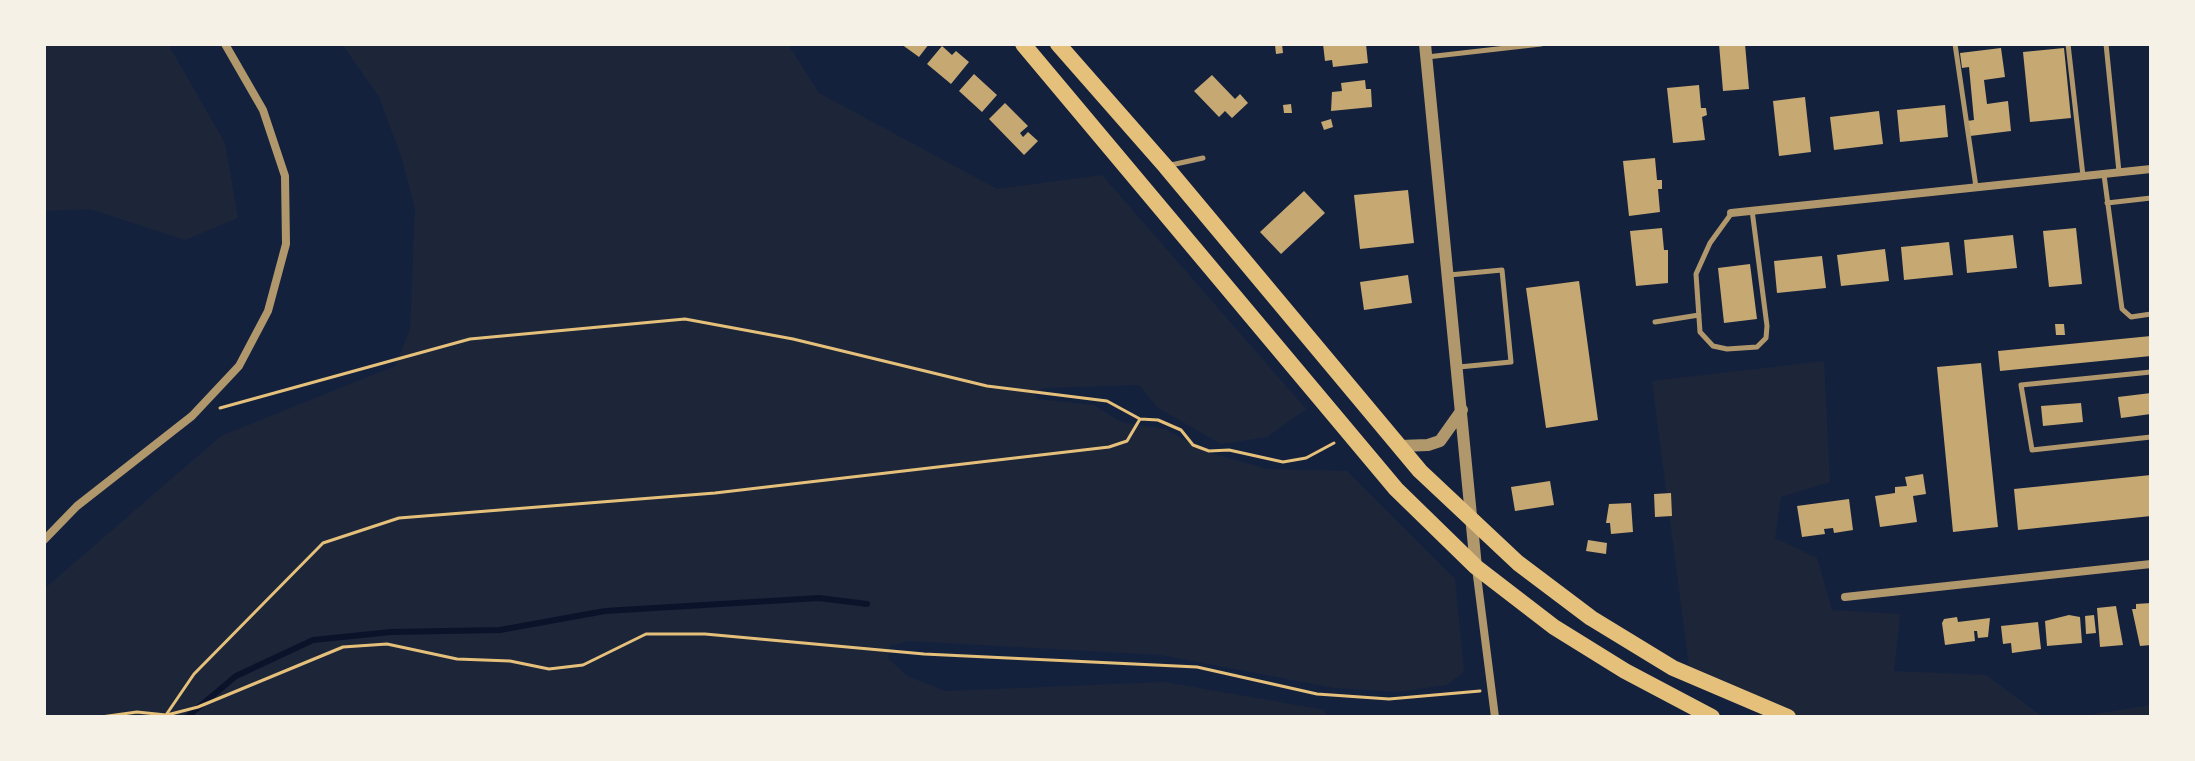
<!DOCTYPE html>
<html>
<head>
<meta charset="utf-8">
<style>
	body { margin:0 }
	#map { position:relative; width:2195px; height:761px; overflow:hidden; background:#14213d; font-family:"Playfair Display",serif }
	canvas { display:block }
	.frame { position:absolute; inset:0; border:46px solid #f6f1e7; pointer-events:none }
</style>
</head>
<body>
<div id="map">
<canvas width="2195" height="761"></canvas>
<div class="frame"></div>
</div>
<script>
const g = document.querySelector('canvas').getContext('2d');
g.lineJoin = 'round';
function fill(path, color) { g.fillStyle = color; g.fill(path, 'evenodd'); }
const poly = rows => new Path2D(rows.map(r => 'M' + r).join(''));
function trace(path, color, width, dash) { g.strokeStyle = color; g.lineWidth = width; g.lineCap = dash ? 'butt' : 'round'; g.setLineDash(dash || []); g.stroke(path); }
const green = poly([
	[44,44,168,44,225,143,238,218,185,240,90,209,44,211],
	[342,44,788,44,819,93,997,189,1102,175,1306,409,1267,437,1221,444,1158,408,1139,385,1043,388,1034,395,1038,399,1094,405,1121,422,1166,429,1203,451,1268,469,1347,471,1455,579,1464,672,1447,685,1398,692,1334,688,1161,655,909,641,890,646,888,658,907,676,946,691,1165,682,1325,710,1326,717,44,717,44,589,221,436,395,366,410,330,415,209,402,159,379,97],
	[1824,361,1830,482,1781,497,1775,538,1817,558,1832,610,1900,614,1894,671,1986,675,2043,717,1788,717,1690,675,1652,381],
	[2151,705,2151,717,2076,717]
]);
const stream = poly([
	[187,717,236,676,313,640,391,632,500,630,605,611,819,598,867,604]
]);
const building = poly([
	[901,44,929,44,919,57],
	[1282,44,1283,53,1276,54,1275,45],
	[1323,44,1366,44,1368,63,1333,67,1332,60,1325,61],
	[1719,44,1745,44,1749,89,1723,91],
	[942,46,952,55,956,51,969,62,951,84,927,64],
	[2001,48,2005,77,1984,80,1987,104,2008,101,2011,131,1970,136,1967,121,1974,120,1969,67,1962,68,1960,53],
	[2064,48,2071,118,2030,122,2023,52],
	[974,74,997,95,982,112,959,91],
	[1212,75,1235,99,1240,94,1248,103,1232,118,1225,111,1219,117,1194,91],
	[1365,80,1366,89,1371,89,1372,107,1331,111,1332,92,1342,91,1341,83],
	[1699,85,1701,108,1706,108,1707,115,1702,117,1705,140,1673,143,1667,88],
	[1805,97,1811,152,1779,156,1773,101],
	[1005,103,1028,126,1020,133,1023,137,1028,132,1038,141,1024,155,989,119],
	[1291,104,1292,113,1284,113,1283,105],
	[1945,105,1948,137,1900,142,1897,110],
	[1879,111,1883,144,1834,150,1830,117],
	[1331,119,1333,127,1324,130,1321,122],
	[1655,158,1657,180,1662,180,1662,189,1658,189,1660,212,1629,216,1623,161],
	[1408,190,1414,243,1360,249,1354,195],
	[1304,191,1325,213,1281,254,1260,232],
	[1662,228,1664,250,1668,250,1668,283,1636,286,1630,231],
	[2076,228,2082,284,2049,287,2043,231],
	[2013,235,2017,268,1967,273,1964,240],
	[1949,242,1953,275,1904,280,1901,247],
	[1885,249,1889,281,1841,286,1837,255],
	[1822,256,1826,288,1777,293,1774,261],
	[1750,264,1757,319,1724,323,1718,268],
	[1408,275,1412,303,1364,310,1360,282],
	[1579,281,1598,420,1546,428,1526,288],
	[2055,324,2064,324,2065,335,2056,335],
	[2151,336,2151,356,2000,371,1998,351],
	[1981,363,1998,527,1953,532,1937,367],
	[2151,393,2151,414,2121,418,2118,397],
	[2081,403,2083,422,2043,426,2041,406],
	[1923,474,1926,494,1913,496,1917,522,1880,527,1875,496,1895,493,1895,487,1907,486,1905,477],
	[2151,475,2151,516,2018,530,2014,489],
	[1550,481,1554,505,1515,511,1511,487],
	[1671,493,1672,516,1655,517,1654,494],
	[1849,499,1853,530,1834,533,1833,528,1824,529,1825,534,1802,537,1797,506],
	[1631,503,1633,532,1611,534,1610,523,1606,523,1609,504],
	[1588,540,1607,543,1606,554,1586,551],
	[2151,603,2151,645,2140,646,2132,609,2136,609,2136,604],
	[2116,606,2123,645,2100,647,2097,608],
	[2069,615,2080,617,2082,643,2047,646,2045,621],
	[2094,615,2096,633,2086,634,2085,616],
	[1957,617,1958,622,1990,618,1988,637,1978,638,1977,631,1974,631,1975,641,1945,645,1942,623,1944,619],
	[2038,622,2041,649,2012,653,2011,643,2003,644,2001,626]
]);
const path = poly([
	[220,408,470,339,685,319,793,339,987,386,1107,401,1140,419],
	[167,715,198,707,343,647,387,644,457,659,510,661,549,669,583,665,646,634,705,634,924,654,1197,667,1317,694,1389,699,1480,691],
	[101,717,137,712,166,715,194,674,323,543,399,518,715,493,1109,447,1127,441,1140,419,1158,420,1181,430,1193,445,1209,451,1229,450,1283,462,1306,458,1334,443]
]);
const service = poly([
	[1955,44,1976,187],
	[2068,44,2083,176],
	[2106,44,2119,172],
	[1427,57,1541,44],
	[1171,165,1203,158],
	[2104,175,2122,309,2131,317,2151,314],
	[2107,203,2151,198],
	[1731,214,1710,243,1696,274,1700,332,1713,346,1727,349,1757,347,1766,338,1767,326,1752,210],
	[1449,275,1502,270,1511,362,1459,367],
	[1655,322,1699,315],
	[2151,372,2021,385,2032,450,2151,437]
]);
const minor = poly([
	[1731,213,2151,169],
	[44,540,77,506,192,416,239,366,268,311,286,244,285,176,263,110,225,44],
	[1476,568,1495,717],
	[1845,597,2151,564]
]);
const tertiary = poly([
	[1425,44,1476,567],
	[1400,446,1428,445,1440,441,1462,410]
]);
const primary = poly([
	[1023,44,1396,489,1476,567,1554,627,1625,671,1712,717],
	[1058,44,1166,167,1420,471,1518,563,1591,618,1673,668,1788,717]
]);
fill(green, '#1d2539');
trace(stream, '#0b132b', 6);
fill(building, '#c6a872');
trace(path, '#e5c07b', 3);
trace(service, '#b1986c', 5);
trace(minor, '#b1986c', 8);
trace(tertiary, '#b1986c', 12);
trace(primary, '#e5c07b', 16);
</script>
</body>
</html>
